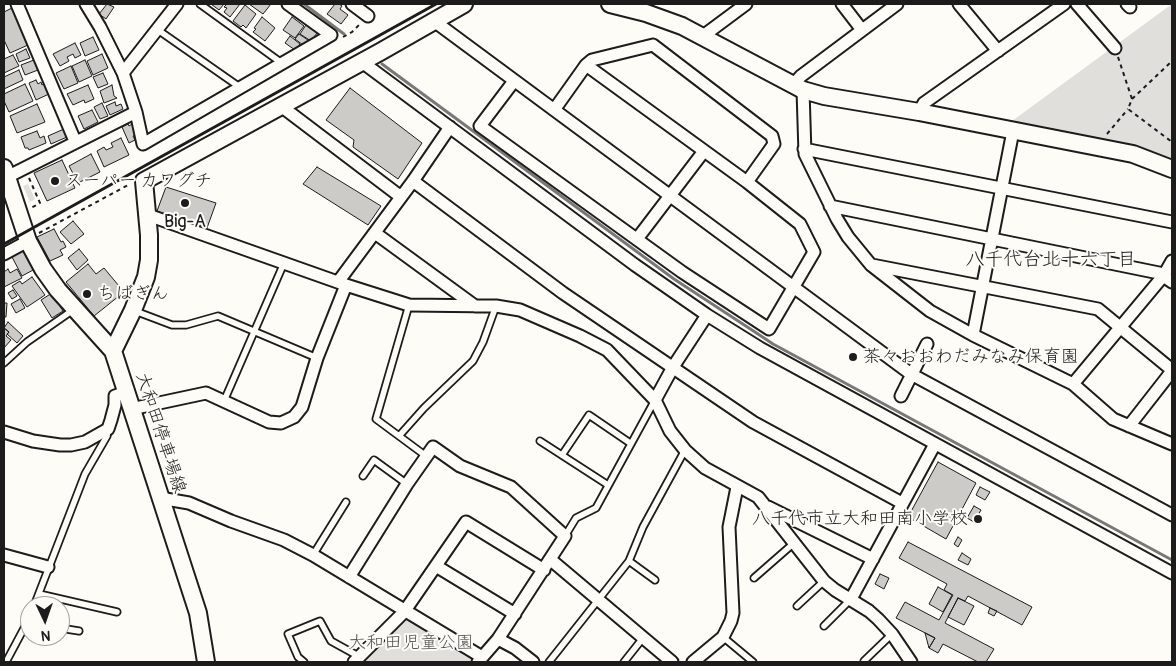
<!DOCTYPE html>
<html>
<head>
<meta charset="utf-8">
<style>
	body { margin:0 }
	#map { position:relative; width:1176px; height:666px; overflow:hidden; background:#fdfcf7; font-family:Pangolin,sans-serif }
	canvas { display:block }
	.frame { position:absolute; inset:0; border:5px solid #1c1c1c; pointer-events:none }
	.north { position:absolute; left:20px; top:596px; width:50px; height:50px; box-sizing:border-box; background:#fdfcf7; border:1px solid #a3a29f; border-radius:50%; rotate:177deg; font-size:14px; font-weight:700; line-height:20px; text-align:center; color:#1c1c1c }
	.north::after { content:''; display:block; margin:auto; width:18px; height:22px; background:#1c1c1c; clip-path:polygon(50% 0,100% 100%,50% 72%,0 100%) }
</style>
</head>
<body>
<div id="map">
<canvas width="1176" height="666"></canvas>
<div class="frame"></div>
<div class="north">N</div>
</div>
<script>
const g = document.querySelector('canvas').getContext('2d');
g.lineJoin = 'round';
function fill(path, color) { g.fillStyle = color; g.fill(path, 'evenodd'); }
const poly = rows => new Path2D(rows.map(r => 'M' + r).join(''));
function trace(path, color, width, dash) { g.strokeStyle = color; g.lineWidth = width; g.lineCap = dash ? 'butt' : 'round'; g.setLineDash(dash || []); g.stroke(path); }
function drawText(font, color, halo, rows, align = 'center') {
  g.font = font + ' Pangolin,"Klee One",sans-serif'; g.lineWidth = 4; g.setLineDash([]); g.textBaseline = 'middle'; g.strokeStyle = halo; g.fillStyle = color; for (const [text, x, y, turn = 0] of rows) {
    g.save(); g.translate(x, y); g.rotate((+turn || 0) * Math.PI / 180); g.textAlign = isNaN(turn) ? turn : align; if (halo) g.strokeText(text, 0, 0); g.fillText(text, 0, 0); g.restore();
  }
}
const green = poly([
	[1172,4,1172,158,1099,138,1012,121],
	[28,184,35,199,30,202,23,186],
	[408,618,475,661,473,662,364,662]
]);
const stream = poly([
	[304,4,344,34],
	[382,64,674,279,755,332,773,344,1172,560]
]);
const building = poly([
	[107,4,114,7,106,19,99,14,107,4],
	[211,4,224,4,219,10,211,4],
	[227,4,240,4,230,17,224,12,227,8,224,7,227,4],
	[249,4,271,4,263,14,249,4],
	[335,4,339,4,342,6,340,9,348,15,341,24,327,14,335,4],
	[245,5,256,14,246,28,243,25,241,27,233,21,245,5],
	[12,8,28,45,10,53,4,40,4,12,12,8],
	[262,17,275,28,265,41,253,32,256,29,254,28,262,17],
	[292,17,304,26,295,38,283,30,292,17],
	[306,25,317,33,311,41,300,34,306,25],
	[299,34,308,40,303,45,295,39,299,34],
	[290,36,300,44,295,50,285,43,290,36],
	[93,37,99,50,85,56,80,43,93,37],
	[75,43,81,55,75,58,73,54,67,57,69,61,60,66,53,54,75,43],
	[26,49,30,58,19,62,16,54,26,49],
	[102,54,108,68,93,75,87,61,102,54],
	[13,55,19,66,4,73,4,59,13,55],
	[34,60,38,70,25,75,21,65,34,60],
	[85,60,92,76,79,82,72,66,85,60],
	[71,66,78,83,64,89,56,73,71,66],
	[19,70,23,80,4,89,4,77,19,70],
	[103,73,108,84,98,88,93,77,103,73],
	[36,80,38,84,41,82,42,85,44,84,49,94,36,100,29,83,36,80],
	[25,84,33,101,9,112,4,101,4,94,25,84],
	[88,85,94,99,85,103,84,100,73,105,67,94,88,85],
	[112,85,114,96,117,98,104,103,100,91,112,85],
	[350,88,422,143,398,179,353,147,354,140,326,120,350,88],
	[115,102,116,106,121,104,123,109,110,115,106,106,115,102],
	[102,103,108,116,100,119,94,107,102,103],
	[37,104,45,122,17,133,10,116,37,104],
	[92,110,98,122,84,129,78,116,92,110],
	[128,124,129,126,132,124,136,132,133,133,135,135,133,136,135,140,129,143,122,127,128,124],
	[64,129,67,137,51,144,48,136,64,129],
	[37,131,40,138,44,136,46,143,29,150,28,148,25,148,21,137,37,131],
	[121,138,129,155,104,167,97,151,104,147,106,150,113,147,111,143,121,138],
	[91,154,100,172,78,183,69,166,91,154],
	[62,160,75,188,47,201,34,173,62,160],
	[317,167,381,206,368,225,303,184,317,167],
	[166,187,216,203,207,228,157,211,166,187],
	[73,221,84,234,71,244,60,232,73,221],
	[54,229,61,242,63,241,66,247,60,250,63,255,50,261,37,237,54,229],
	[79,249,88,260,77,270,68,258,79,249],
	[24,250,35,269,22,276,12,257,24,250],
	[88,264,96,274,104,268,124,292,94,316,66,282,88,264],
	[8,269,10,273,17,269,22,278,4,287,4,272,8,269],
	[32,277,45,295,27,307,12,286,20,281,22,284,32,277],
	[13,290,17,296,12,299,8,293,13,290],
	[52,293,63,311,52,318,41,300,52,293],
	[20,299,25,308,16,313,11,304,20,299],
	[4,303,7,303,6,317,4,317,4,303],
	[8,322,23,336,17,343,7,334,9,332,4,328,8,322],
	[4,328,9,332,6,336,11,340,4,348,4,328],
	[938,462,976,483,946,539,908,517,938,462],
	[980,487,990,492,985,500,976,495,980,487],
	[974,506,981,510,974,522,967,518,974,506],
	[958,537,962,540,958,547,954,544,958,537],
	[908,542,1032,607,1022,625,968,596,965,601,958,598,945,623,994,649,986,662,978,662,943,644,938,653,929,648,935,638,896,618,905,602,939,620,953,595,944,590,947,584,899,558,908,542],
	[962,553,971,559,968,565,958,560,962,553],
	[880,574,889,578,884,589,875,584,880,574],
	[938,587,952,595,943,612,929,604,938,587],
	[958,598,974,606,964,625,948,617,958,598],
	[990,608,997,611,994,616,988,613,990,608],
	[925,633,935,638,929,648,925,633]
]);
const path = poly([
	[343,37,352,32,361,23],
	[1118,57,1132,99,1128,109,1172,142],
	[1132,99,1172,61],
	[1107,134,1128,109],
	[29,178,40,203,31,208],
	[39,233,130,184]
]);
const lane = poly([
	[200,4,283,64],
	[158,30,241,88],
	[135,311,172,325,186,325,218,316,317,358],
	[4,363,27,342,73,310],
	[224,401,284,263],
	[399,436,376,419,409,305],
	[540,441,608,485],
	[562,455,589,415,630,443],
	[426,456,399,436,424,408,473,361,483,342,496,306],
	[363,476,374,460,407,484],
	[565,536,576,518,596,508,655,400],
	[313,555,346,502],
	[629,561,655,580],
	[754,578,794,543],
	[39,594,117,612],
	[34,606,85,474,107,436,108,429],
	[797,606,824,581],
	[824,626,851,599],
	[60,628,79,631],
	[723,637,753,662],
	[864,661,892,634],
	[6,662,30,617],
	[304,662,298,657,288,634,320,621,331,641,360,657],
	[549,662,629,561,643,527,685,450],
	[624,662,643,638]
]);
const street = poly([
	[17,4,75,141],
	[86,4,100,27,123,73,136,112,143,144,331,35,288,4],
	[352,4,368,16],
	[842,4,862,30],
	[959,4,998,51],
	[1077,4,1115,48],
	[1127,4,1130,7],
	[434,21,911,374,1172,515],
	[703,36,746,4],
	[362,62,635,265,707,315,760,348,1172,573],
	[586,65,592,60,653,45,772,136,774,144,747,182],
	[123,73,177,4],
	[514,81,480,126,682,272,769,329,814,252,800,224,747,182,586,65,554,110],
	[793,85,801,76,897,4],
	[803,90,805,154,837,219,848,237,871,265,930,311,973,335,1073,384,1113,419,1172,444],
	[281,106,401,197],
	[919,112,924,103,1064,4],
	[804,149,1172,222],
	[7,177,136,112],
	[413,181,563,293,753,422,902,503],
	[830,206,1159,273,1172,282],
	[148,215,346,285,409,305,496,306,520,310,580,336,607,350,655,400,670,431,685,450,705,468,758,497,824,581,835,590,869,611,878,619,892,634,911,662],
	[375,233,475,306],
	[637,239,704,151],
	[4,254,28,241],
	[872,265,1098,309,1172,370],
	[338,282,413,181,450,127],
	[973,335,1013,131],
	[1073,384,1164,275,1172,261],
	[901,396,927,344],
	[655,400,673,367,707,315],
	[131,409,206,393,269,422,281,423,294,417,302,407,317,358,346,285],
	[1129,426,1172,371],
	[4,432,33,441,60,445,71,445,85,442,108,429,111,420,115,405,115,396,126,392],
	[160,498,189,503,231,521,284,540,313,555,482,657],
	[768,507,873,559],
	[4,555,48,567],
	[551,560,672,662],
	[436,566,515,614],
	[349,577,407,484,433,447,460,466,511,487,565,536,498,639,478,662],
	[851,599,935,444],
	[498,639,515,648,533,662],
	[354,662,404,612,466,522,544,570],
	[693,662,723,637,731,621,733,613,729,527,737,487]
]);
const secondary = poly([
	[610,4,646,13,682,26,803,90,824,96,919,112,1133,154,1172,169],
	[4,168,28,241,43,269,58,290,113,351,198,613,206,662],
	[113,351,133,310,146,277,149,260,149,235,144,181,380,52,464,4]
]);
const rail = poly([
	[4,244,436,4]
]);
const markers = [
	[55,181,5,"#1c1c1c"],
	[185,203,5,"#1c1c1c"],
	[87,294,5,"#1c1c1c"],
	[853,357,5,"#1c1c1c"],
	[978,519,5,"#1c1c1c"]
];
const poiNames = [
	["スーパー カワグチ",65,181],
	["Big-A",185,222,"center"],
	["ちばぎん",97,294],
	["茶々おおわだみなみ保育園",863,357],
	["八千代市立大和田南小学校",968,519,"right"]
];
const streetNames = [
	["大和田停車場線",160,433,72]
];
const parkNames = [
	["大和田児童公園",411,643]
];
const neighbourhoodNames = [
	["八千代台北十六丁目",1051,260]
];
fill(green, '#e0dfdb');
trace(stream, '#797876', 3);
fill(building, '#cccbc8');
trace(building, '#1c1c1c', 1);
trace(lane, '#1c1c1c', 9);
trace(street, '#1c1c1c', 15);
trace(secondary, '#1c1c1c', 20);
trace(path, '#1c1c1c', 2, [4, 4]);
trace(lane, '#fdfcf7', 5.5);
trace(street, '#fdfcf7', 11);
trace(secondary, '#fdfcf7', 16);
trace(rail, '#1c1c1c', 3);
for (const [x, y, r, color] of markers) { const dot = new Path2D(); dot.arc(x, y, r, 0, 2 * Math.PI); g.fillStyle = color; g.fill(dot); trace(dot, '#fdfcf7', 2); }
drawText('18px', '#1c1c1c', '#fdfcf7', poiNames, 'left');
drawText('18px', '#1c1c1c', '#fdfcf7', streetNames);
drawText('18px', '#575655', '#fdfcf7', parkNames);
drawText('19px', '#1c1c1c', '#fdfcf7', neighbourhoodNames);
</script>
</body>
</html>
